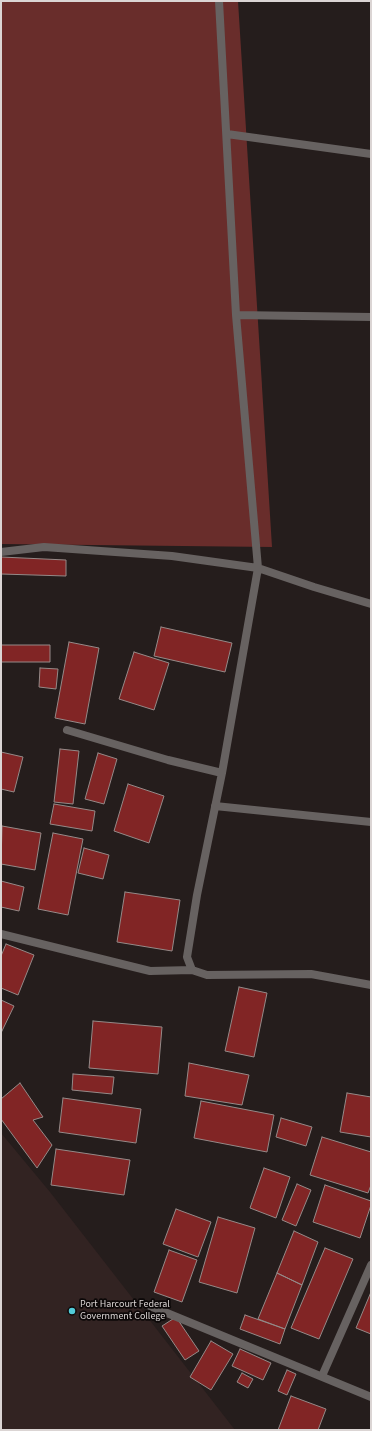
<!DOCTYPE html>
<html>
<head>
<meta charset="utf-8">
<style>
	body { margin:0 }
	#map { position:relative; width:372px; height:1431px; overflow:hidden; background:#251d1c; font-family:"Source Sans 3",sans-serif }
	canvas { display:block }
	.frame { position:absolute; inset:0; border:2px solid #dbd5d4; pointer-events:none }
</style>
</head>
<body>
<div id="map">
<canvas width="372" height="1431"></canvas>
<div class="frame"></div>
</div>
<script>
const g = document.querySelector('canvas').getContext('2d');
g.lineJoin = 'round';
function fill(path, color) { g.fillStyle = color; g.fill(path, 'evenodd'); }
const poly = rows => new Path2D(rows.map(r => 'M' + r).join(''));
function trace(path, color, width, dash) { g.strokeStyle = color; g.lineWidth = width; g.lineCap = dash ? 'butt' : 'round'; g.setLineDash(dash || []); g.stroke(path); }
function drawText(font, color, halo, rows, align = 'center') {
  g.font = font + ' "Source Sans 3",sans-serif'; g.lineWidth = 3.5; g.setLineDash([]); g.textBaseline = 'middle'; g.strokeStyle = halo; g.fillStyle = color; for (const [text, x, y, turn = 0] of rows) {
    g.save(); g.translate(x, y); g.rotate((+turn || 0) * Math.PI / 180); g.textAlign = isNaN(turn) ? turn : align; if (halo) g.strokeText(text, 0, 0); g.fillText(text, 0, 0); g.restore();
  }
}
const built = poly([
	[1,1133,50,1192,235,1430,1,1430]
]);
const green = poly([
	[1,1,238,1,272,547,1,544]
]);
const building = poly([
	[1,557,66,560,66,576,1,574,1,557],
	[161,627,232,643,225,672,154,656,161,627],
	[69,642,99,648,85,724,55,718,69,642],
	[1,645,50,645,50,662,1,662,1,645],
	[134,652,169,663,154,710,119,699,134,652],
	[40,668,58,669,56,689,39,687,40,668],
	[60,749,79,751,73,804,54,802,60,749],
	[1,752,23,757,14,792,1,789,1,752],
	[98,753,117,759,104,804,85,799,98,753],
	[128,784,164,796,149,843,114,831,128,784],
	[54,804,95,811,92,831,50,824,54,804],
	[2,826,41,833,35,870,1,864,2,826],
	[53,833,83,839,68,915,38,909,53,833],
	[84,848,109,855,103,879,78,873,84,848],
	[1,881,24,887,19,911,1,907,1,881],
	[125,892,180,900,172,951,117,942,125,892],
	[6,944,34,955,18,995,1,988,1,956,6,944],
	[239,987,267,993,254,1057,225,1051,239,987],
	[1,1000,14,1006,1,1033,1,1000],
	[93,1021,162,1027,158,1074,89,1068,93,1021],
	[189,1063,249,1075,242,1105,185,1096,189,1063],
	[73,1074,114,1077,112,1094,72,1090,73,1074],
	[20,1083,43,1117,33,1120,52,1145,37,1168,1,1119,1,1099,20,1083],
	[347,1093,371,1097,371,1137,340,1132,347,1093],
	[63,1098,141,1109,136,1143,59,1132,63,1098],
	[201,1101,274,1115,267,1152,194,1138,201,1101],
	[281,1118,312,1127,306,1146,276,1137,281,1118],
	[322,1137,371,1152,371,1185,368,1193,310,1175,322,1137],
	[56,1149,130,1160,124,1195,51,1185,56,1149],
	[264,1168,290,1177,276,1218,250,1208,264,1168],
	[297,1184,311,1190,296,1226,282,1220,297,1184],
	[325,1185,371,1201,371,1205,360,1238,313,1222,325,1185],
	[176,1209,211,1222,198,1257,163,1244,176,1209],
	[218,1217,255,1228,237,1293,199,1282,218,1217],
	[294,1231,318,1242,302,1285,277,1273,294,1231],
	[325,1248,353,1259,319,1339,291,1328,325,1248],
	[169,1250,197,1260,182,1302,154,1292,169,1250],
	[277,1273,302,1285,285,1329,258,1319,277,1273],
	[371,1292,371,1334,356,1328,371,1292],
	[245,1315,285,1329,280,1344,240,1329,245,1315],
	[176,1317,199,1351,185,1360,162,1326,176,1317],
	[211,1341,233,1354,211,1390,190,1377,211,1341],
	[240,1349,271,1363,263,1380,232,1366,240,1349],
	[287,1370,296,1374,287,1395,278,1391,287,1370],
	[242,1373,253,1379,248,1388,237,1382,242,1373],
	[291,1396,326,1409,318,1430,278,1430,291,1396]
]);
const minor = poly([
	[219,1,236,315,258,568,222,773,197,895,187,957,192,970,207,975,311,974,371,985],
	[227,134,371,154],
	[236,315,371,317],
	[1,552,44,547,172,556,258,568,314,587,371,604],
	[67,730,168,760,222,773],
	[215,806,371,822],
	[1,934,150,971,192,970],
	[150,1306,371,1397],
	[322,1376,371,1265]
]);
const markers = [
	[72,1311,4,"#52cbd8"]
];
const poiNames = [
	["Port Harcourt Federal",80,1305],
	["Government College",80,1317]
];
fill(built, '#322322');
fill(green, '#692d2b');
fill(building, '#812525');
trace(building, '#958a88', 1);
trace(minor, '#676261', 8);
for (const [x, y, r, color] of markers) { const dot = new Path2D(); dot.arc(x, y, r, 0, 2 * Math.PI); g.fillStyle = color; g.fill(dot); trace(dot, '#0c0808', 1.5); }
drawText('10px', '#dbd5d4', '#0c0808', poiNames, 'left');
</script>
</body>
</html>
